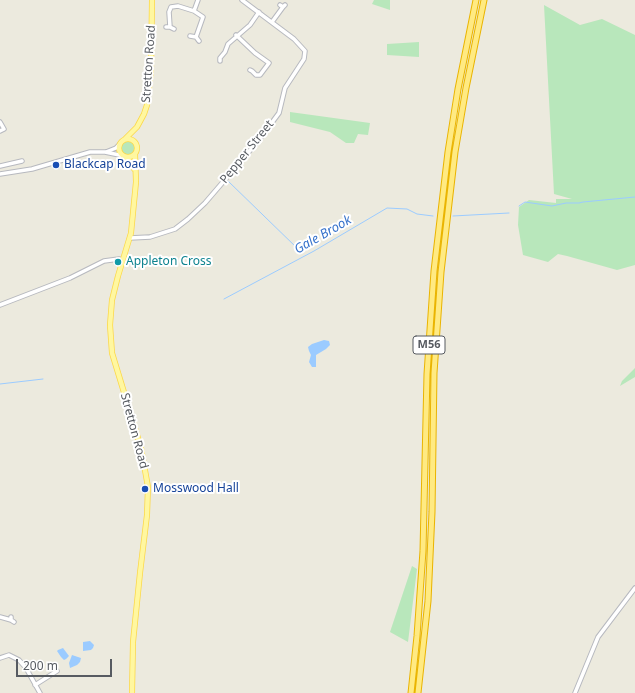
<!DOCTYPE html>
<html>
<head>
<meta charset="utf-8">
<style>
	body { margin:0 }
	#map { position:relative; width:635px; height:693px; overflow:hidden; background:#eceade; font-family:"Noto Sans",sans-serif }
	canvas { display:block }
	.scale { position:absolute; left:16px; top:659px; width:96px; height:18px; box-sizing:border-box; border:2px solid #575b61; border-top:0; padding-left:5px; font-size:12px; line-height:14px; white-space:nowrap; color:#575b61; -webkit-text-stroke:3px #fff; paint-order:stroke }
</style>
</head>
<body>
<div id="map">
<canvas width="635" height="693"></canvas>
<div class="scale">200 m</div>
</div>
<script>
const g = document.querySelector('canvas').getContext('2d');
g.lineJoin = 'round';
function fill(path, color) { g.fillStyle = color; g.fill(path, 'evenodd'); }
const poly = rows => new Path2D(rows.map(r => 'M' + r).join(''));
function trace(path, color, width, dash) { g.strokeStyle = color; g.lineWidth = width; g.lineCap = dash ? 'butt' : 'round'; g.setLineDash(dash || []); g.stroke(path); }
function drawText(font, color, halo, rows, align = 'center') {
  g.font = font + ' "Noto Sans",sans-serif'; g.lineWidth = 4; g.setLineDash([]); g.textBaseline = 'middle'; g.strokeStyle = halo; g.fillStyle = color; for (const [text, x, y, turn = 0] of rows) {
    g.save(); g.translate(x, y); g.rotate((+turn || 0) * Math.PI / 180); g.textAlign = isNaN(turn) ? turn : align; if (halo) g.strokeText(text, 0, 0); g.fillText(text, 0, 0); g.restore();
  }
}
const green = poly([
	[374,0,390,0,390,10,372,4],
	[544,5,580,25,602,19,635,35,635,265,617,270,567,256,558,254,548,262,523,255,518,225,519,207,529,200,556,203,556,199,572,199,554,194],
	[419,42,419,57,387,55,387,44],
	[290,112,370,123,368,135,358,134,354,143,346,143,330,132,290,122],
	'121 148a7 7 0 1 1 14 0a7 7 0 1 1-14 0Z',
	[635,368,635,377,620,386,622,381],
	[412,566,417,569,408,642,390,632]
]);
const water = poly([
	[324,340,329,341,330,345,326,349,316,355,316,367,312,367,309,362,311,355,309,351,308,347,312,344],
	[90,641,94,645,93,648,91,650,83,651,83,642],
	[63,648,69,656,66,659,64,660,61,657,57,651,58,650],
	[72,655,81,658,80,662,77,665,70,668,69,663]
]);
const stream = poly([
	[228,181,298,249],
	[519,206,525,202,552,206,566,203,579,203,583,202,635,197],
	[453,216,509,213],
	[224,299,314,251,387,208,407,209,417,214,433,216],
	[0,384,43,379]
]);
const minor = poly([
	[280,5,283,7,285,5],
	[194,11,198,0],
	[272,22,283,7],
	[166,27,170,27,174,29],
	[170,27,169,12,171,7,178,6,194,11,203,17,196,37],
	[236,35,255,53,269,63,260,75,256,75,252,71,250,70],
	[190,36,196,37,199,41],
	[220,61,220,58,225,52,228,44,250,25,259,12],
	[0,122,4,129,0,131],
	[106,152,116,148,120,144],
	[0,166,22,161],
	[0,174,32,169,90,152,105,152,124,156],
	[130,238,150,237,175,229,188,219,205,203,259,140,279,113,285,88,304,59,305,51,294,39,242,0],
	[0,305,70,278,104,261,119,259,123,260],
	[0,617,11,620],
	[11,617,11,620,14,622],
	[0,658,9,655,19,660,26,668,40,693],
	[35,685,57,671],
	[575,693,598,637,635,588]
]);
const major = poly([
	[125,139,137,127,144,114,147,105,151,71,152,0],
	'119 148a9 9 0 1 1 18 0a9 9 0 1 1-18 0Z',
	[126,157,131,163,134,169],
	[132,693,133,642,140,573,147,515,148,487,141,448,112,353,110,325,112,300,118,276,131,233,136,182,135,154]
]);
const highway = poly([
	[411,693,417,636,423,551,427,374,434,271,448,152,458,89,476,0],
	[418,693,428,601,432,512,434,373,441,272,455,152,466,88,484,0]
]);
const markers = [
	[56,165,4,"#1a4fb4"],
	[118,262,4,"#0f9aa8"],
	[145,489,4,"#1a4fb4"]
];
const shields = [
	[429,345,32]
];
const shieldNames = [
	["M56",429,345]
];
const streetNames = [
	["Stretton Road",149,64,-86],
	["Pepper Street",247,152,-51],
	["Stretton Road",134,431,75]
];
const transitNames = [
	["Blackcap Road",64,165],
	["Mosswood Hall",153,489]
];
const cultureNames = [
	["Appleton Cross",126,262]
];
const waterNames = [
	["Gale Brook",323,235,-30]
];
fill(green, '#b8e7bb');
fill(water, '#9bcbff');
trace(stream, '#9bcbff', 1);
trace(minor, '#b7b9bf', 5.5);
trace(major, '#fcd847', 6);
trace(highway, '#eab400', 7);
trace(minor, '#fff', 3.5);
trace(major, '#fff7a0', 4.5);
trace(highway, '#ffea82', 5);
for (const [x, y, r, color] of markers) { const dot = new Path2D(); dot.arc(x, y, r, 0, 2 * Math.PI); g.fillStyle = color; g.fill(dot); trace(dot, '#fff', 1.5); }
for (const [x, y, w] of shields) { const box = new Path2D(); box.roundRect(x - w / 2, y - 9, w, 18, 3); g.fillStyle = '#fff'; g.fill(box); trace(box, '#575b61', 1); }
drawText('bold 11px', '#575b61', null, shieldNames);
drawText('12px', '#575b61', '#fff', streetNames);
drawText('12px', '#164399', '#fff', transitNames, 'left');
drawText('12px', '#0d838f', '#fff', cultureNames, 'left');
drawText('italic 13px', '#3672cb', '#fff', waterNames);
</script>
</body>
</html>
